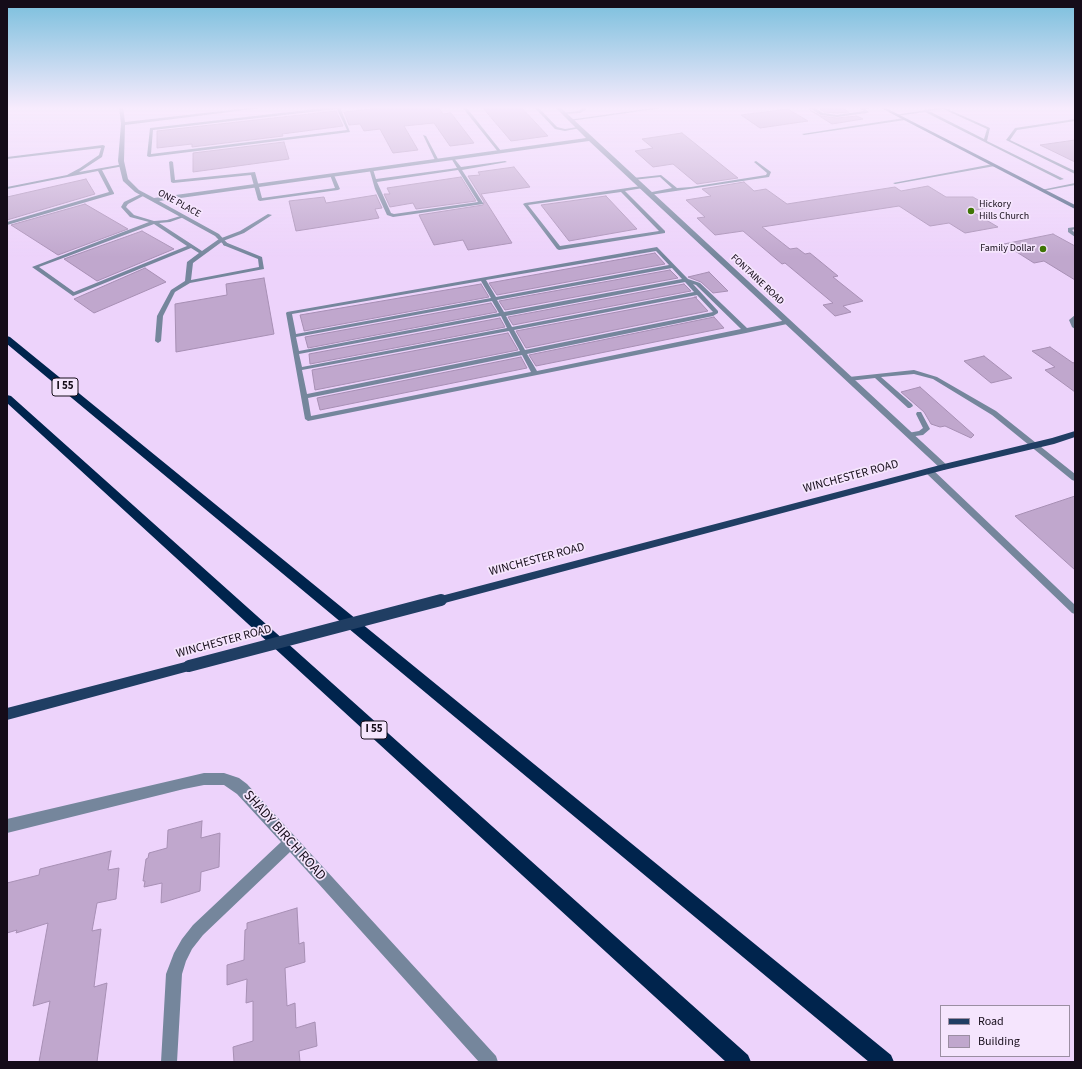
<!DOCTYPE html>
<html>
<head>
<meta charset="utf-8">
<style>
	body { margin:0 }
	#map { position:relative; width:1082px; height:1069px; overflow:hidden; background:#edd3fb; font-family:"Source Sans 3",sans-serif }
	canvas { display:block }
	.frame { position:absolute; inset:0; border:8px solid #150c19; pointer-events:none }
	.legend { position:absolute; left:940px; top:1005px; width:130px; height:52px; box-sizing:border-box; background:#f5e5fd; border:1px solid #9b8ea2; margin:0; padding:5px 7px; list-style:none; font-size:12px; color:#150c19 }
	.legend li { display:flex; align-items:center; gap:8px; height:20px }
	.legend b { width:20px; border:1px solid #9b8ea2 }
</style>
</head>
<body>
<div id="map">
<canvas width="1082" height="1069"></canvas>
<div class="frame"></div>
<ul class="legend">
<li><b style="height:5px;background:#203e63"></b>Road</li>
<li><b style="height:11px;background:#c0a7cd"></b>Building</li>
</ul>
</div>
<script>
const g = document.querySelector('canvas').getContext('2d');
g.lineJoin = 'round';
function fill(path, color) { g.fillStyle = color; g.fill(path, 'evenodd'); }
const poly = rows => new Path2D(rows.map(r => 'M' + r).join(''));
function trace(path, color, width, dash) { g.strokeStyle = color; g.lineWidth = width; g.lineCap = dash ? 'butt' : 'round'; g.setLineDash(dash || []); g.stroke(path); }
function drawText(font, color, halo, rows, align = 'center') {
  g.font = font + ' "Source Sans 3",sans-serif'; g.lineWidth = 3.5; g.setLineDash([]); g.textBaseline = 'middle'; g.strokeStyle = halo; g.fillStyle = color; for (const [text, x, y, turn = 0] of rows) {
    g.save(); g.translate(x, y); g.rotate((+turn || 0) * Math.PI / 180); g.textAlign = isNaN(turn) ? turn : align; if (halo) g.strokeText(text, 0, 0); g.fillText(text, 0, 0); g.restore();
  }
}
const building = poly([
	[388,107,438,107,443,114,451,113,474,143,450,146,434,123,404,126,418,150,393,153,380,129,364,131,360,124,349,125,344,112,388,107],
	[482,107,521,107,548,136,511,141,482,107],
	[840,107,849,112,837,113,824,112,820,109,840,107],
	[788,109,808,121,760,128,741,115,788,109],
	[810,110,821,116,837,118,857,116,863,119,832,124,810,110],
	[336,111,343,126,282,134,283,136,192,147,192,144,157,148,157,131,336,111],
	[682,133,738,178,697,184,673,164,653,167,635,151,653,148,642,139,682,133],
	[1075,140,1075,162,1040,145,1075,140],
	[284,142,289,159,193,172,193,153,284,142],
	[514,167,530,187,481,194,512,243,468,250,463,240,434,245,419,215,483,205,484,202,468,176,480,175,478,172,514,167],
	[461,177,476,201,416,209,413,203,390,207,384,194,390,194,387,188,461,177],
	[86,179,95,194,7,220,7,197,86,179],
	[744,182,754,191,766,189,787,204,895,187,901,191,928,186,946,197,973,197,990,207,971,211,998,227,965,233,949,223,930,226,899,206,762,227,790,249,797,248,805,254,810,253,838,276,833,277,863,301,843,306,851,312,835,316,823,305,833,303,785,263,782,264,743,231,715,235,697,218,705,217,686,200,711,196,702,189,744,182],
	[376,195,382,208,375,209,379,218,296,231,289,201,324,197,326,203,376,195],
	[606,196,637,229,569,241,541,205,606,196],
	[85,204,128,229,58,255,11,225,85,204],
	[142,231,174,249,97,281,64,259,142,231],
	[1053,234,1075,246,1075,280,1044,261,1034,263,1004,244,1053,234],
	[655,253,665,264,497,295,489,283,655,253],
	[145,268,166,282,94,313,74,299,145,268],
	[670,270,678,278,505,310,499,301,670,270],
	[709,272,728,291,713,293,701,282,688,277,709,272],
	[264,278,274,334,176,352,175,304,227,295,226,284,264,278],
	[481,284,489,297,304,331,304,330,300,315,481,284],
	[684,284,691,291,513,325,508,317,684,284],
	[695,297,708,311,526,348,516,331,697,297,695,297],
	[491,303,497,312,308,348,305,337,491,303],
	[714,317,724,328,536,366,529,355,714,317],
	[500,318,505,327,310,364,309,354,500,318],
	[508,333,518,350,315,390,312,370,508,333],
	[1050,347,1073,363,1075,362,1075,392,1045,370,1055,367,1032,351,1050,347],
	[984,356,1012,378,991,383,964,361,984,356],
	[521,357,527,368,320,410,317,398,521,357],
	[920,387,974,435,971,438,945,426,940,427,931,424,924,412,901,392,920,387],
	[1075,496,1075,570,1015,516,1075,496],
	[202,821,201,838,220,833,219,867,201,872,200,891,161,903,162,883,144,887,145,881,143,881,146,859,148,858,149,853,167,848,168,830,202,821],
	[111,851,108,870,119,868,116,899,97,903,92,931,101,929,94,987,107,983,97,1062,39,1062,50,1001,33,1006,48,923,16,933,17,930,7,933,7,883,39,875,40,869,111,851],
	[297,908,299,944,304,942,305,962,285,968,287,1006,295,1003,296,1028,315,1022,317,1046,299,1051,300,1062,234,1062,233,1047,253,1041,253,1001,246,1003,247,979,227,985,227,965,244,960,245,930,247,929,247,923,297,908]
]);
const lane = poly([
	[333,107,340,107,350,132,149,157,147,156,150,128,333,107],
	[337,109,347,130,151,154,153,130,337,109],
	[462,107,466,107,501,151,501,153,499,153,462,107],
	[534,107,538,107,557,127,565,129,578,127,580,128,565,131,555,129,534,107],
	[582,107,586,107,586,110,580,113,564,114,562,113,578,111,582,109,582,107],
	[660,107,670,107,570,121,568,120,660,107],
	[808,107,813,107,823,113,837,115,864,111,859,108,861,107,881,107,865,109,869,112,867,113,837,117,821,115,808,107],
	[943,107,990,128,987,141,1064,179,1060,180,925,112,897,116,895,115,943,107],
	[943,109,987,129,984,139,929,111,943,109],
	[904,118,905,120,804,135,802,134,904,118],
	[1075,119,1075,121,1017,130,1010,140,1075,171,1075,174,1006,140,1015,128,1075,119],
	[423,135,426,136,439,161,435,160,423,135],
	[103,145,105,146,102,157,79,172,124,164,124,166,102,170,114,193,114,194,7,225,7,222,109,192,98,171,7,189,7,187,67,175,80,168,99,155,101,148,7,159,7,157,103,145],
	[453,157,461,167,505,161,507,162,462,170,483,203,483,204,393,217,387,215,375,189,369,168,373,169,376,179,457,168,451,158,453,157],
	[458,170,478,202,394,214,391,213,377,182,458,170],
	[171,161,173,162,175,180,255,172,262,198,335,188,330,175,332,174,334,175,340,189,338,190,260,201,258,200,251,175,173,183,171,182,169,162,171,161],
	[756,161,771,172,769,177,649,195,647,194,647,193,672,188,660,177,633,180,631,179,633,178,661,175,677,188,691,187,766,175,767,173,754,162,756,161],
	[993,164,995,165,995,166,895,184,893,183,993,164],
	[1075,183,1075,185,1043,191,1041,190,1075,183],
	[641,186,643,186,643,188,625,191,665,231,665,233,559,250,557,249,523,204,525,203,641,186],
	[621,192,659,231,560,246,528,205,621,192],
	[143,193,145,193,145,195,128,204,126,207,134,215,154,221,167,220,184,215,184,217,170,222,159,223,202,251,219,239,240,231,268,214,272,215,244,233,223,241,193,263,191,280,259,267,258,259,223,245,223,243,225,242,262,257,264,269,190,283,175,292,163,316,161,341,158,343,155,341,157,316,171,290,185,281,187,262,199,253,191,248,73,296,32,267,149,222,130,217,121,207,124,202,143,193],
	[154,224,187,246,74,292,39,267,154,224],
	[1075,227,1075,229,1072,230,1075,233,1075,237,1068,232,1068,228,1075,227],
	[657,247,688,279,700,283,747,328,787,320,790,322,787,324,746,333,308,421,305,419,286,313,287,312,657,247],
	[656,251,669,265,496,297,486,280,656,251],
	[672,268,682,279,504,312,497,300,672,268],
	[481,281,491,298,296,334,292,314,481,281],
	[685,282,694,292,512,327,506,316,685,282],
	[693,284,696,285,741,329,537,371,527,354,713,316,718,313,718,311,693,284],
	[697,295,713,312,525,350,514,330,697,295],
	[492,301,499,313,299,351,296,337,492,301],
	[501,316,507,328,302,367,299,354,501,316],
	[509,331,520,351,307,394,302,370,509,331],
	[522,355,531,372,311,416,308,398,522,355],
	[1075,315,1075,329,1072,327,1069,320,1075,315],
	[914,370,937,377,996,411,1075,474,1075,481,1072,480,992,415,933,379,914,374,881,377,912,404,913,406,910,408,908,408,875,378,849,381,846,379,849,377,914,370],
	[917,412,921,412,930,429,923,435,908,437,906,435,908,433,919,431,923,428,916,414,917,412],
	[929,468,932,469,1075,605,1075,614,1072,613,926,473,925,471,929,468]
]);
const street = poly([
	[119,107,123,107,125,122,257,107,270,107,125,125,124,161,128,179,139,190,154,198,586,138,555,107,560,107,949,467,944,470,941,469,589,141,159,201,219,234,228,244,225,246,215,236,135,192,123,181,118,161,121,124,119,107],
	[204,773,224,773,239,778,247,784,496,1056,498,1062,479,1062,290,852,203,935,192,949,186,961,182,974,177,1062,161,1062,166,974,174,953,182,939,193,925,281,842,237,794,224,785,204,785,184,789,7,833,7,819,204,773]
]);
const secondary = poly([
	[879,107,884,107,1075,205,1075,209,879,107]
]);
const primary = poly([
	[1075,431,1075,437,1054,444,944,470,441,604,437,603,436,600,437,597,441,596,944,464,1052,438,1075,431],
	[189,661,193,662,195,666,193,670,189,671,7,720,7,708,189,661]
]);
const highway = poly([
	[7,336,10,337,891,1055,894,1062,869,1062,7,344,7,336],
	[7,395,11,396,748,1055,751,1062,726,1062,7,403,7,395]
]);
const primaryBridge = poly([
	[189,666,441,600]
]);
const markers = [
	[971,211,4,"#3e7505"],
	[1043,249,4,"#3e7505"]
];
const farStreetnames = [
	["ONE PLACE",179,204,29],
	["FONTAINE ROAD",757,280,43]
];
const farPoinames = [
	["Hickory",979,205],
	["Hills Church",979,217],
	["Family Dollar",1035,249,"right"]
];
const shields = [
	[65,387,26],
	[374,730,26]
];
const shieldNames = [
	["I 55",65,387],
	["I 55",374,730]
];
const streetNames = [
	["WINCHESTER ROAD",851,477,-15],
	["WINCHESTER ROAD",537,560,-15],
	["WINCHESTER ROAD",224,642,-15]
];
const nearStreetnames = [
	["SHADY BIRCH ROAD",284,836,48]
];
fill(building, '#c0a7cd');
trace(building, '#a78fb4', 1);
fill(lane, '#75869c');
fill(street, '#75869c');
fill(secondary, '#435c7b');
fill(primary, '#203e63');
fill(highway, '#00244d');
trace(primaryBridge, '#203e63', 12);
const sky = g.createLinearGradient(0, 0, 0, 257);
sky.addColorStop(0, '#7abfdd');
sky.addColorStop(0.42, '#f7ebfd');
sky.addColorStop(1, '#f7ebfd00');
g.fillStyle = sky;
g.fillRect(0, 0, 1082, 257);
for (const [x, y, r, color] of markers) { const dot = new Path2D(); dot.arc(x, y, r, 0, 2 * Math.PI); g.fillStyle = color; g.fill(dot); trace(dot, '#f5e5fd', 1.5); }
drawText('10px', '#150c19', '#f5e5fd', farStreetnames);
drawText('10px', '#150c19', '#f5e5fd', farPoinames, 'left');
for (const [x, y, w] of shields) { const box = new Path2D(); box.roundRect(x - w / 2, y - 9, w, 18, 3); g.fillStyle = '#f5e5fd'; g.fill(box); trace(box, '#150c19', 1); }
drawText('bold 11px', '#150c19', null, shieldNames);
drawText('12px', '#150c19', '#f5e5fd', streetNames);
drawText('14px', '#150c19', '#f5e5fd', nearStreetnames);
</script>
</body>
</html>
